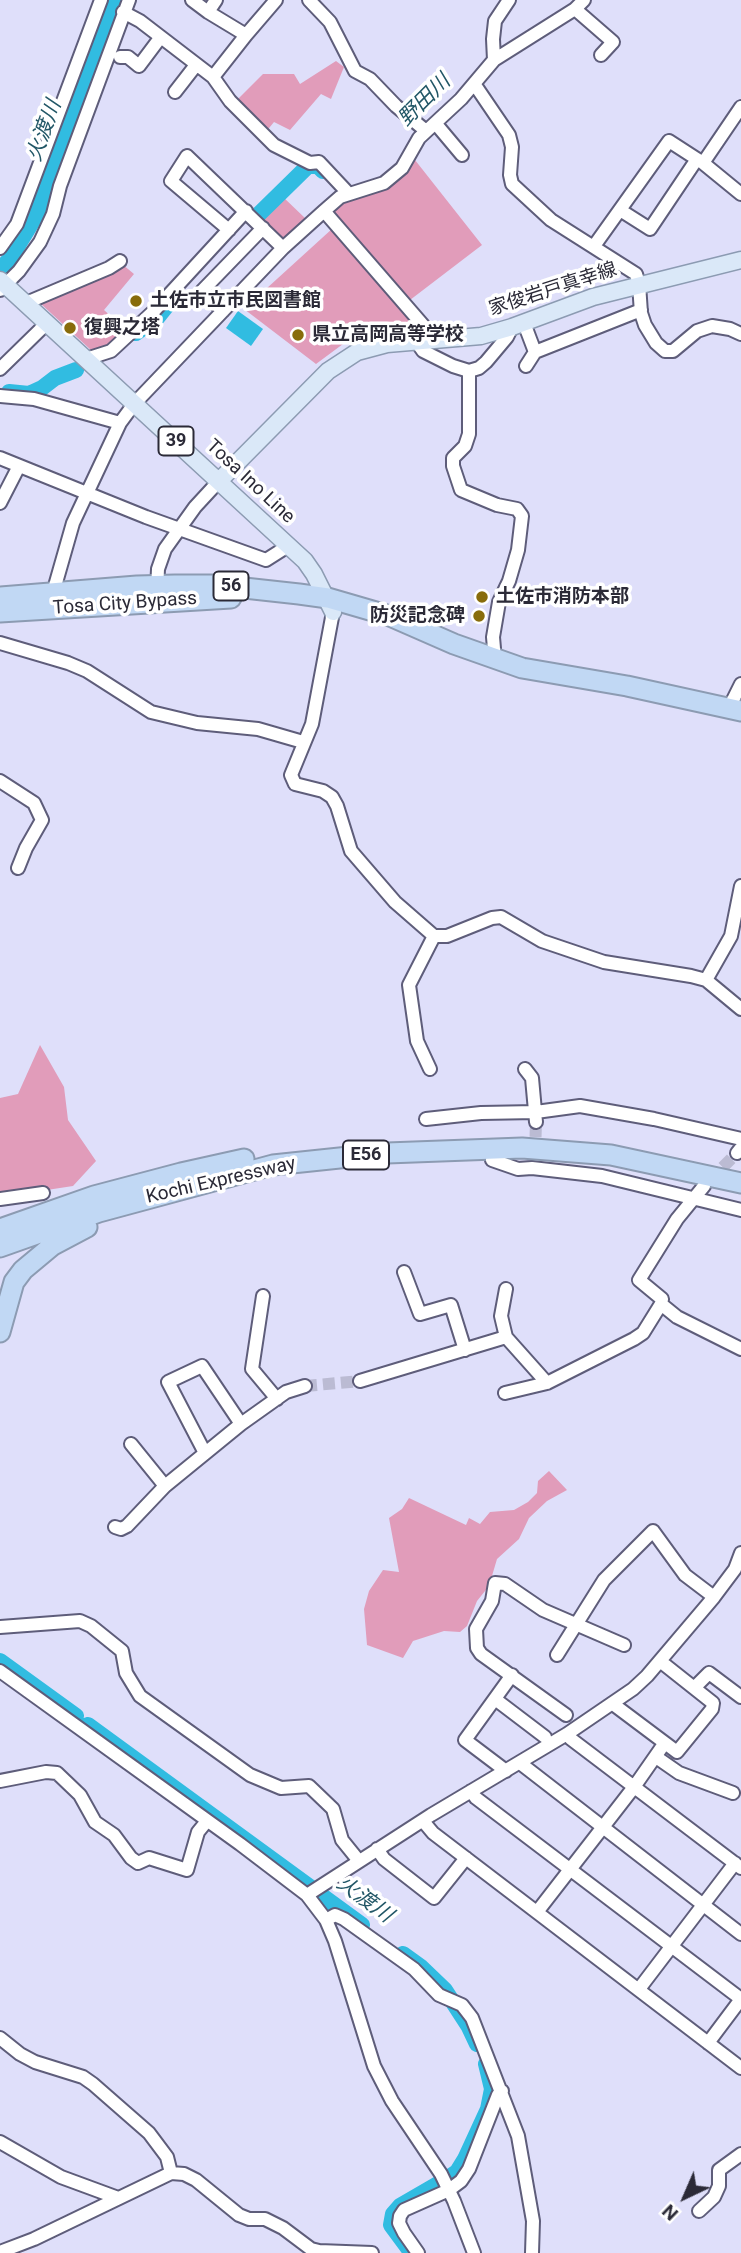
<!DOCTYPE html>
<html>
<head>
<meta charset="utf-8">
<style>
	body { margin:0 }
	#map { position:relative; width:741px; height:2253px; overflow:hidden; background:#dfdffa; font-family:Roboto,sans-serif }
	canvas { display:block }
	.north { position:absolute; left:650px; top:2162px; width:70px; height:70px; -webkit-text-stroke:5px #fff; paint-order:stroke; rotate:224deg; font-size:19px; font-weight:700; line-height:28px; text-align:center; color:#2b2a37 }
	.north::after { content:''; display:block; margin:auto; width:24px; height:32px; background:#2b2a37; clip-path:polygon(50% 0,100% 100%,50% 72%,0 100%) }
</style>
</head>
<body>
<div id="map">
<canvas width="741" height="2253"></canvas>
<div class="north">N</div>
</div>
<script>
const g = document.querySelector('canvas').getContext('2d');
g.lineJoin = 'round';
function fill(path, color) { g.fillStyle = color; g.fill(path, 'evenodd'); }
const poly = rows => new Path2D(rows.map(r => 'M' + r).join(''));
function trace(path, color, width, dash) { g.strokeStyle = color; g.lineWidth = width; g.lineCap = dash ? 'butt' : 'round'; g.setLineDash(dash || []); g.stroke(path); }
function drawText(font, color, halo, rows, align = 'center') {
  g.font = font + ' Roboto,"Noto Sans JP",sans-serif'; g.lineWidth = 7; g.setLineDash([]); g.textBaseline = 'middle'; g.strokeStyle = halo; g.fillStyle = color; for (const [text, x, y, turn = 0] of rows) {
    g.save(); g.translate(x, y); g.rotate((+turn || 0) * Math.PI / 180); g.textAlign = isNaN(turn) ? turn : align; if (halo) g.strokeText(text, 0, 0); g.fillText(text, 0, 0); g.restore();
  }
}
const green = poly([
	[336,61,344,67,331,99,321,94,290,130,274,122,265,133,236,101,263,74,294,74,300,84],
	[415,160,482,245,410,300,330,212,348,200,392,185],
	[282,196,306,219,287,239,281,240,259,218],
	[333,228,419,326,417,330,366,336,343,344,316,364,244,309],
	[122,264,134,274,104,310,127,331,109,344,92,351,40,303],
	[40,1045,64,1087,68,1120,96,1161,73,1186,27,1193,0,1194,0,1098,18,1094],
	[549,1471,567,1490,547,1501,529,1518,519,1539,497,1559,489,1586,477,1601,467,1626,460,1632,444,1631,413,1641,403,1658,367,1645,364,1609,369,1591,383,1570,399,1572,389,1518,402,1509,409,1498,466,1525,469,1518,480,1524,490,1512,514,1510,528,1502,537,1493,538,1481]
]);
const water = poly([
	[238,311,263,329,251,346,226,328]
]);
const river = poly([
	[257,216,308,166,318,166,323,171],
	[0,269,9,260,37,214,77,99,116,0],
	[136,333,157,318,173,298],
	[9,392,29,394,42,388,55,378,76,370],
	[0,1661,76,1716],
	[88,1725,362,1925],
	[403,1954,421,1967,445,1990,469,2027,477,2044],
	[451,2176,457,2172,465,2159,488,2109,492,2089,486,2064],
	[408,2248,391,2225,393,2214,400,2206,438,2184]
]);
const minorTunnel = poly([
	[535,1155,536,1122],
	[710,1180,737,1153],
	[305,1386,360,1381]
]);
const minor = poly([
	[192,0,208,12,246,35],
	[309,0,330,22,355,71,370,79,396,106,426,131],
	[575,9,613,42,601,55],
	[123,12,140,21,213,77,230,101,274,145,310,163,319,162,349,194],
	[208,12,216,0],
	[120,57,128,57,139,66,160,38],
	[494,60,493,39,495,21,509,0],
	[213,77,246,35,276,0],
	[475,85,509,135,512,147,510,175,512,184,551,220,636,274,639,284,641,313,645,325,656,343,665,351,673,351,697,331,712,326,730,329,741,334],
	[175,92,196,65],
	[741,107,703,163,741,194],
	[436,124,462,155],
	[620,210,650,229,697,159],
	[324,211,435,339],
	[229,230,171,181,187,156,283,248],
	[594,246,669,141,703,163],
	[0,248,17,224,101,0],
	[0,290,19,271,40,242,53,214,60,186,129,0],
	[26,303,109,268,120,261],
	[223,311,202,291,263,228],
	[524,323,535,352,526,366],
	[416,341,423,351,453,366,469,371,479,368,486,362,507,337,512,327],
	[535,352,641,310],
	[86,359,111,351,154,311,246,211],
	[0,369,47,323],
	[469,371,469,434,465,446,453,458,453,466,461,490,497,505,517,509,522,516,518,550,509,581,499,602,493,637,495,660],
	[0,396,34,399,120,423],
	[0,458,146,517,266,560,288,546],
	[0,503,19,466],
	[157,590,158,569,165,549,195,507,219,481],
	[53,593,73,523,120,423,134,404,283,248,324,211,340,197,384,183,402,168,419,138,461,99,494,60,575,9,584,0],
	[333,612,312,724,291,775,295,784,323,791,332,797,337,806,351,851,395,902,434,936,447,936,492,918,501,917,542,941,604,962,691,976,706,980,741,1009],
	[0,643,68,663,87,671,151,712,197,723,258,729,303,742],
	[729,708,741,684],
	[0,781,34,803,42,820,26,848,18,868],
	[706,980,731,936,741,886],
	[430,1069,417,1041,409,985,434,936],
	[525,1069,532,1078,536,1122],
	[426,1119,481,1113,536,1112,580,1106,654,1119,741,1139],
	[737,1153,741,1148],
	[492,1160,518,1169,532,1168,602,1176,741,1210],
	[704,1186,677,1219,639,1280,662,1299,661,1304,677,1317,741,1349],
	[0,1199,43,1193],
	[404,1272,420,1314,451,1305,465,1350],
	[506,1289,501,1316,506,1337,547,1383],
	[263,1296,252,1369,277,1399],
	[360,1381,506,1337],
	[505,1393,547,1383,634,1339,643,1333,661,1304],
	[131,1444,165,1486],
	[205,1453,168,1382,202,1366,241,1424],
	[115,1527,121,1529,127,1526,165,1486,241,1424,286,1392,305,1386],
	[0,1627,80,1621,91,1626,122,1651,126,1673,140,1696,250,1775,281,1788,309,1786,333,1809,342,1840,359,1861],
	[557,1655,604,1580,653,1531,685,1575,714,1597],
	[0,1671,240,1844,307,1895,326,1920,335,1941,374,2066,392,2101,441,2174,454,2201,474,2253],
	[694,1688,709,1673,741,1697],
	[495,1699,545,1737],
	[613,1704,677,1752,712,1709,713,1703,660,1661],
	[566,1715,481,1654,477,1648,476,1629,492,1601,495,1583,505,1584,543,1610,624,1645],
	[567,1734,571,1739,741,1868],
	[656,1757,679,1773,733,1793],
	[520,1763,741,1934],
	[506,1771,465,1740,512,1675],
	[0,1781,46,1772,57,1773,80,1795,95,1822,114,1835,131,1858,138,1863,149,1858,187,1870,198,1832,207,1821],
	[471,1791,476,1798,741,1999],
	[423,1821,433,1833,741,2068],
	[377,1849,384,1859,434,1898,466,1858],
	[307,1895,431,1815,567,1734,633,1689,647,1676,714,1597,735,1569,741,1553],
	[537,1912,634,1787,664,1744],
	[326,1920,335,1915,344,1919,414,1969,439,1995,462,2005,472,2018,518,2136,533,2221,532,2253],
	[639,1989,735,1863],
	[0,2038,20,2054,35,2062,83,2077,93,2084,149,2133,167,2157,171,2173],
	[708,2043,741,1999],
	[0,2142,61,2177,118,2198],
	[699,2211,714,2197,719,2186,719,2170,741,2154],
	[0,2252,34,2239,171,2173,184,2174,196,2180,239,2215,249,2219,265,2219,283,2228,311,2249,319,2251,372,2253],
	[418,2253,404,2233,399,2223,400,2216,404,2210,449,2190,461,2181,469,2169,498,2095,502,2091]
]);
const major = poly([
	[0,280,305,561,314,574,333,612],
	[219,481,328,371,357,352,387,344,481,336,512,327,593,297,741,260]
]);
const highway = poly([
	[0,597,137,586,175,585,217,585,299,594,328,598,390,616,454,644,522,668,627,686,741,711],
	[0,612,231,598],
	[0,1229,94,1196,181,1173,244,1159],
	[0,1247,99,1212,273,1165,387,1153,522,1148,611,1155,741,1183],
	[0,1332,14,1282,23,1270,53,1245,87,1227]
]);
const markers = [
	[136,301,7,"#886c0b"],
	[70,328,7,"#886c0b"],
	[298,335,7,"#886c0b"],
	[482,597,7,"#886c0b"],
	[479,616,7,"#886c0b"]
];
const shields = [
	[176,441,35],
	[231,586,35],
	[366,1155,46]
];
const shieldNames = [
	["39",176,441],
	["56",231,586],
	["E56",366,1155]
];
const streetNames = [
	["家俊岩戸真幸線",553,290,-18],
	["Tosa Ino Line",250,482,43],
	["Tosa City Bypass",125,604,-4],
	["Kochi Expressway",221,1181,-13]
];
const poiNames = [
	["土佐市立市民図書館",150,301],
	["復興之塔",84,328],
	["県立高岡高等学校",312,335],
	["土佐市消防本部",496,597],
	["防災記念碑",465,616,"right"]
];
const waterNames = [
	["野田川",425,101,-45],
	["火渡川",45,131,-70],
	["火渡川",364,1900,36]
];
fill(green, '#e19cba');
fill(water, '#31bce1');
trace(river, '#31bce1', 16);
trace(minorTunnel, '#bbbbd3', 12, [12, 6]);
trace(minor, '#5e5d7a', 16);
trace(major, '#8c9bb2', 19);
trace(highway, '#8c9bb2', 23);
trace(minor, '#fff', 12);
trace(major, '#dae8f8', 16);
trace(highway, '#c1d8f4', 19);
for (const [x, y, r, color] of markers) { const dot = new Path2D(); dot.arc(x, y, r, 0, 2 * Math.PI); g.fillStyle = color; g.fill(dot); trace(dot, '#fff', 2.5); }
for (const [x, y, w] of shields) { const box = new Path2D(); box.roundRect(x - w / 2, y - 14.5, w, 29, 5); g.fillStyle = '#fff'; g.fill(box); trace(box, '#2b2a37', 2); }
drawText('bold 18px', '#2b2a37', null, shieldNames);
drawText('19px', '#2b2a37', '#fff', streetNames);
drawText('bold 19px', '#2b2a37', '#fff', poiNames, 'left');
drawText('italic 21px', '#225767', '#fff', waterNames);
</script>
</body>
</html>
